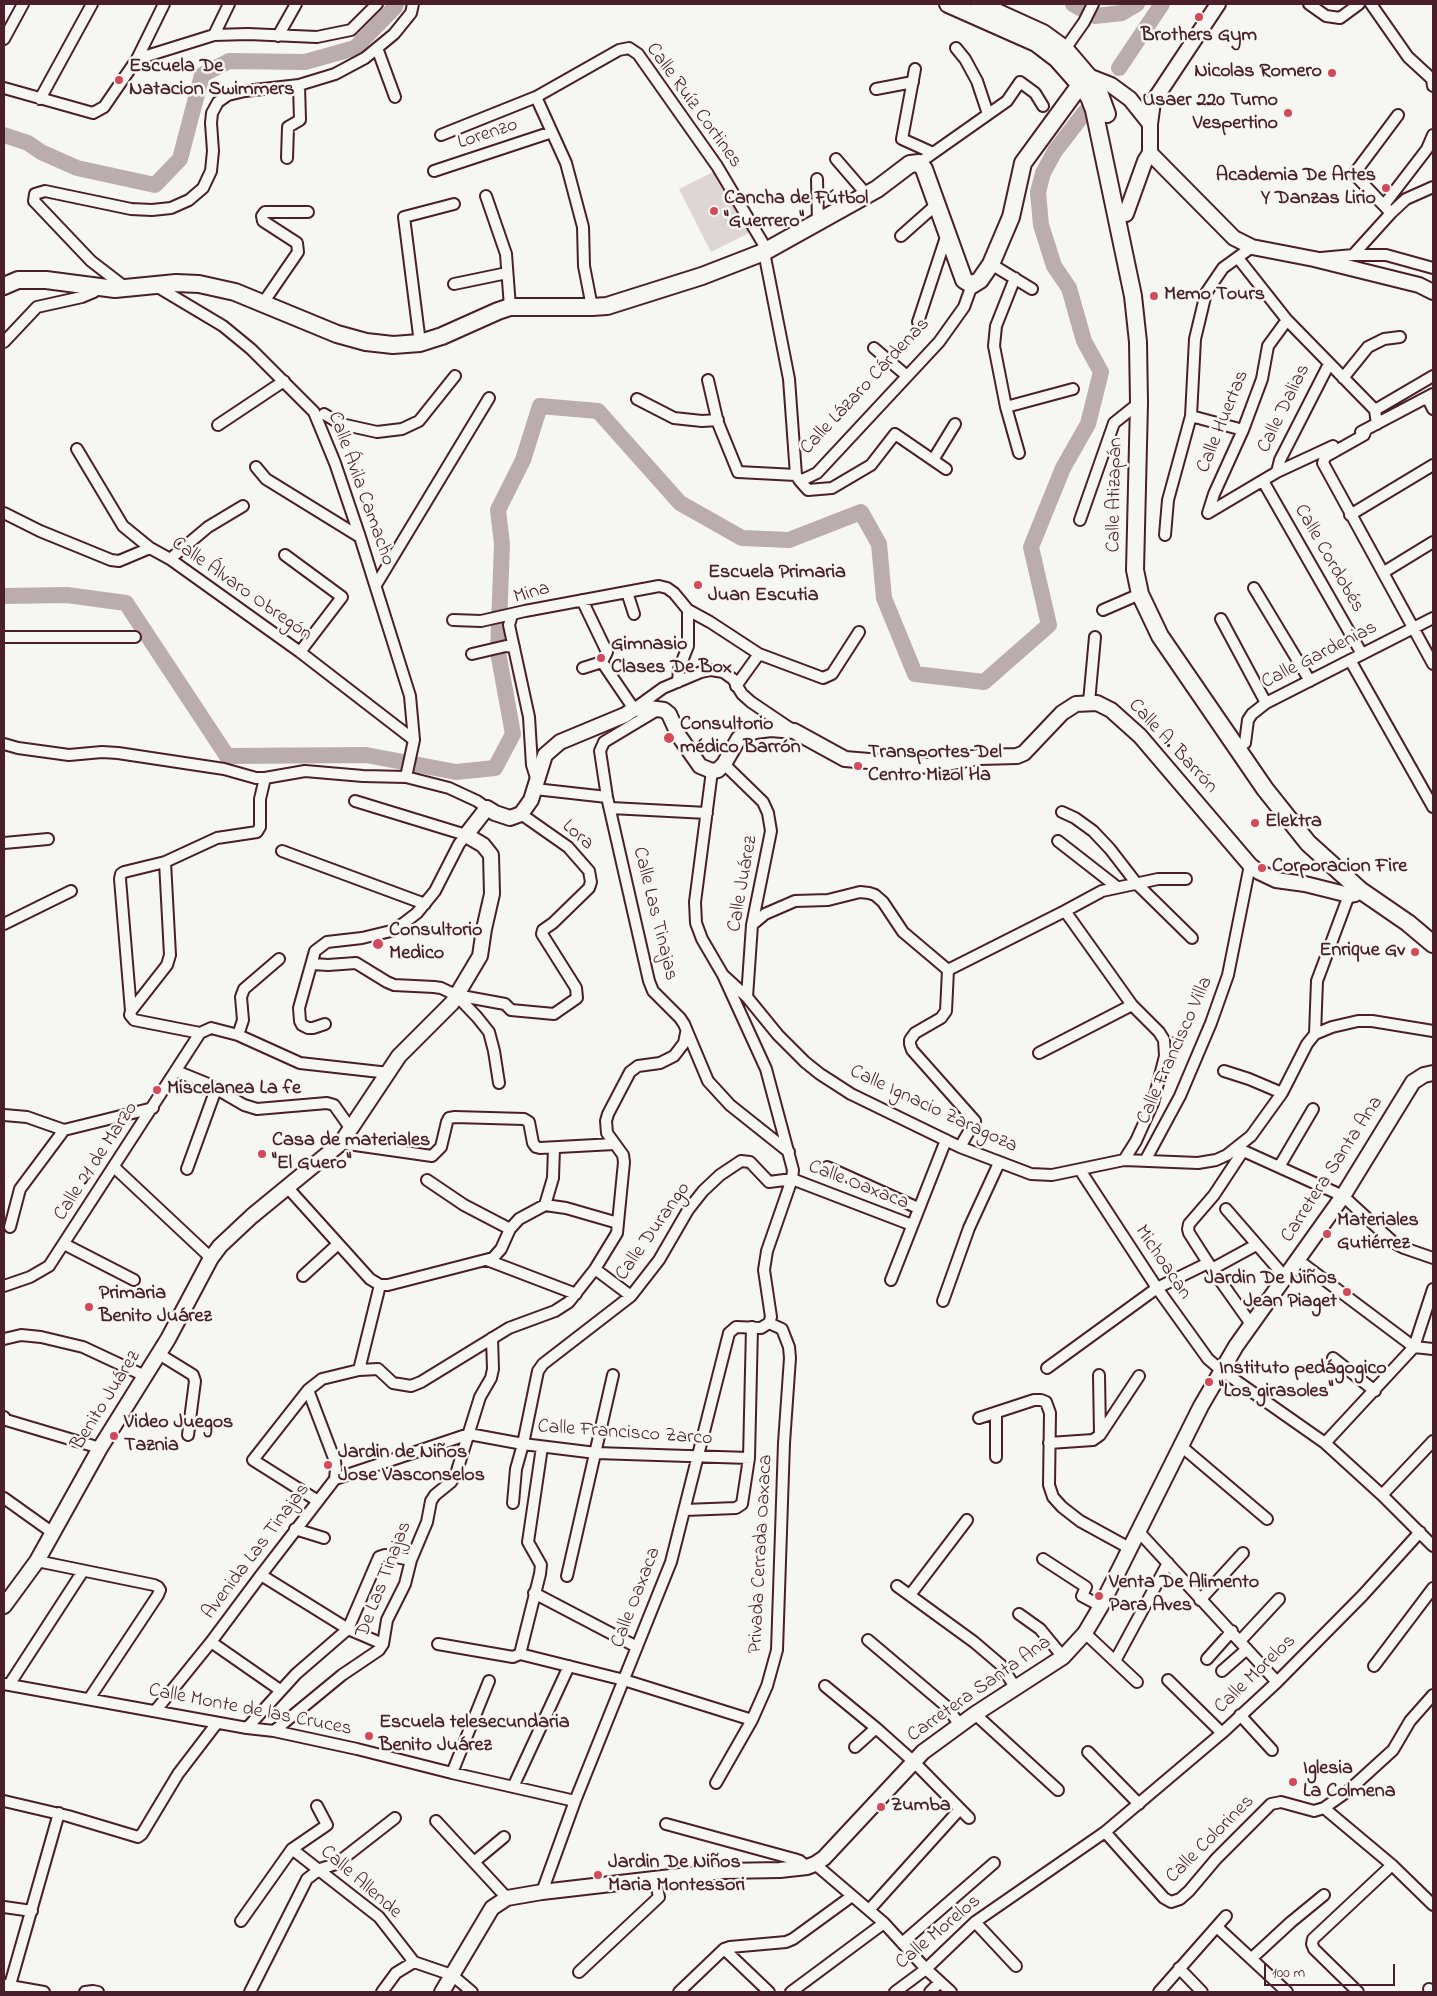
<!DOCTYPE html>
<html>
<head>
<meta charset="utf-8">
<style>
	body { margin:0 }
	#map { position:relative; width:1437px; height:1996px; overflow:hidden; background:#f6f6f2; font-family:"Indie Flower",sans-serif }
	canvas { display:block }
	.frame { position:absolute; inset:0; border:5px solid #4a1f2b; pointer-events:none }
	.scale { position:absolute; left:1264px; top:1964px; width:131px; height:22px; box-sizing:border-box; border:2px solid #4a1f2b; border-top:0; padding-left:6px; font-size:15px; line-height:18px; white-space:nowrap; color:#4a1f2b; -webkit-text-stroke:4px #f6f6f2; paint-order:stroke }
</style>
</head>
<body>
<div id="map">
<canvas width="1437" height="1996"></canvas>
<div class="frame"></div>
<div class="scale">100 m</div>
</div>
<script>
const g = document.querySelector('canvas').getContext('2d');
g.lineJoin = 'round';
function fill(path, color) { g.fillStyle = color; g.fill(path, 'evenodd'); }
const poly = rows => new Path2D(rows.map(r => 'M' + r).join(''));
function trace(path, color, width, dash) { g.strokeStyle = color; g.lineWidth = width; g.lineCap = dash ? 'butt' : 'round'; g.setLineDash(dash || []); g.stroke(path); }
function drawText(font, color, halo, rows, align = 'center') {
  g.font = font + ' "Indie Flower",sans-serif'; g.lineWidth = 5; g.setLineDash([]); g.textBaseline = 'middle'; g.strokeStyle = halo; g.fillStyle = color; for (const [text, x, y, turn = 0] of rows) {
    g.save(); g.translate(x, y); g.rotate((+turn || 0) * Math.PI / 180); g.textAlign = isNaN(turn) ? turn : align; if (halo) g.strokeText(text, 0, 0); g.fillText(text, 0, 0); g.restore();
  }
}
const green = poly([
	[717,170,749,233,711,252,679,189]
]);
const river = poly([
	[1073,4,1080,8],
	[1095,16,1122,13,1137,4],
	[1119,68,1162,4],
	[4,135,28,143,41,152,77,168,155,185,180,159,202,75,229,61,305,62,355,48,395,7,396,4],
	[4,596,67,595,126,603,227,756,366,755,456,772,495,768,513,734,498,652,502,544,498,510,523,460,540,406,598,411,680,503,742,538,789,540,861,512,879,544,884,598,915,674,984,682,1049,625,1031,547,1063,468,1088,424,1101,372,1084,341,1069,288,1054,266,1041,225,1038,192,1043,173,1055,151,1085,112]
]);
const street = poly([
	[1309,4,1326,16,1340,18,1359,4],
	[1371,4,1408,57,1432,79,1433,86],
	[214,35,229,4],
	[278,36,296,4],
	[4,39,23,4],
	[377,48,395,97],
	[956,48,965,59,977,81,988,114],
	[1065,49,1084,22,1093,4],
	[137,59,164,4],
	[915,69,902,139,933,153],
	[4,88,93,113,104,107,137,59,214,35,248,34,317,37,351,30,377,4],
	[876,89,913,82],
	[536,97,566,163,583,227,584,266,592,307],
	[40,99,92,4],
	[441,135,536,97,619,50,629,48,638,54,717,166,767,250],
	[287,158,288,127,300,120,299,85],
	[836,159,867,195],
	[919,163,1007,101,1020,82,1035,93,1043,106],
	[434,171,552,132],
	[817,179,818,222],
	[486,196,506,254,510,307],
	[1384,205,1427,149,1433,135],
	[1391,213,1354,174,1398,115],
	[901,236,937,204],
	[764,252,789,379,796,475,800,481,808,490,832,488,871,465,895,434,946,469],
	[1353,255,1391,213,1406,199,1433,187],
	[1238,258,1287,320,1375,410,1377,424],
	[1321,258,1353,255,1386,255,1433,268],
	[991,264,1032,289],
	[1015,278,996,326,994,346,1006,407,1019,453],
	[454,284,507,273],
	[156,286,223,326,251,349,314,412,335,463,360,537,410,696,414,740,406,777],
	[126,288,91,261,34,201,35,194,45,191,131,209,152,210,171,208,189,200,203,188,211,171,213,151,211,123,212,113,218,102,228,95,245,91,299,85,335,74,365,58,394,34,411,13,413,4],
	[263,303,298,252,297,243,263,221,262,216,265,212,308,212],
	[918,322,947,234],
	[4,342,37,307,82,297,94,292,96,286],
	[420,343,404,217,454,204],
	[874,348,907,376],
	[1343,378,1368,347,1384,339,1400,337],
	[708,380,718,423,738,472,796,475],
	[1427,397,1433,409],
	[637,399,674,418,702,421,718,420],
	[1006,407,1073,389],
	[1375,410,1433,376],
	[324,414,341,424,377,432,402,429,419,421,455,376],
	[1191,416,1243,430],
	[218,425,284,381],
	[1366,430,1364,435,1325,457,1323,463,1433,664],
	[1361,432,1433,394],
	[77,449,123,526,150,548,170,559,300,652,414,740],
	[933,460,955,424],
	[256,467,266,479,360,537],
	[1277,472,1280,460,1329,364],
	[800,481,817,473,939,342,964,307,972,285],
	[1263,481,1362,654],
	[4,513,40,531,111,560,119,561,150,548],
	[1208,513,1277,472,1333,446],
	[1208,513,1214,494,1243,430,1262,379,1268,346,1287,320],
	[1350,515,1433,465],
	[1080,520,1114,423,1139,403],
	[1165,535,1168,500,1191,416,1195,339,1206,293,1223,268,1252,247],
	[285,555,342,597,300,652],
	[170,559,208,527,243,506],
	[1384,572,1433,542],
	[376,585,489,398],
	[1254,588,1310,681],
	[627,592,634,614],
	[582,600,607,652,602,662],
	[1103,610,1140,594],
	[512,615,509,625,529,717,532,765,537,781],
	[1221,619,1266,703],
	[453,620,481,621,525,611,659,586,667,588,674,593,688,610,710,622,759,654,823,678,832,674,859,632],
	[4,637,135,637],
	[472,654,506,646,514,647],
	[1350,660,1433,807],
	[602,662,634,709,663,688,701,672,711,670,723,672,733,679,742,694,751,702,794,731],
	[583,668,602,662],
	[678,682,679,669,688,646,688,610],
	[736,686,759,654],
	[1089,702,1095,637],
	[659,709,604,742,600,751,607,797,649,981,653,991,680,1018,684,1024,708,1081,730,1105,789,1152],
	[1245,743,1248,720,1252,714,1266,703,1433,618],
	[4,744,18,748,69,755,102,752,118,753,224,769,256,778,265,778,305,771,363,776,406,777,449,788,477,801,487,808],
	[724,764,763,802,768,813,771,831,752,925,747,997],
	[712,771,695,902,696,923,702,939,723,975,766,1069,793,1170,792,1179,767,1251,764,1270,771,1317,769,1323],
	[535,789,607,797],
	[611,808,707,813],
	[1062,812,1075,818,1093,831,1110,849,1137,884,1192,938],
	[1058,841,1117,887],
	[4,843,48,839],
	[282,851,425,904],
	[165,862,170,955,167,965,131,1011,130,1015,134,1020,200,1033],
	[1065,911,1132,1005,1159,1032,1164,1040,1165,1056,1153,1103,1136,1141,1124,1160],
	[4,924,71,891],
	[753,924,765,914,795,901,828,900,860,892,869,893,875,895,883,902,903,932,948,970],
	[313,964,328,965,356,963,387,982,394,985,434,987,441,988,456,995,477,1017,489,1032,494,1051,499,1083],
	[948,970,1065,911,1102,891,1158,879,1186,879],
	[948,970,946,1011,941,1018,915,1033,910,1040,910,1044,912,1050,975,1121,960,1147],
	[723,975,747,997,778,1035,805,1062,820,1074,851,1094,960,1147,1031,1174,1052,1175,1124,1160,1198,1163,1216,1160,1227,1155,1251,1136,1282,1093,1307,1044,1315,1034,1332,1027,1358,1021,1372,1021,1433,1031],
	[456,995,505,1004,511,1010,554,1014,577,998,576,988,542,934,543,930,553,923,589,888,591,882,589,871,568,847,521,814],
	[131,1011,120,879,121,874,124,872,165,862,217,838,257,832,260,827,260,799,265,778],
	[325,1024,313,1028,308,1028,302,1025,300,1021,299,1008,315,951,327,942,362,938,391,931,404,923,417,913,435,891,459,844,466,835,355,801],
	[1315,1034,1317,981,1349,895],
	[238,1035,300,1063,389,1073],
	[1039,1053,1132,1005],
	[176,1071,208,1084,244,1105,257,1109,327,1103,334,1105,351,1129],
	[1224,1071,1249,1079,1282,1093],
	[4,1115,27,1117,64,1130,153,1108],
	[341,1143,432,1156,441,1147,447,1122,449,1118,455,1117,524,1119,529,1122,533,1143,536,1147,540,1148,614,1144],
	[1237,1148,1343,1196,1394,1243,1404,1248,1433,1258],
	[1243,1151,1214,1195,1189,1224,1188,1229,1189,1233,1212,1269,1251,1324],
	[1145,1161,1180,1096,1211,1023,1228,975,1250,865],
	[114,1167,211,1258],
	[827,1167,918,1208],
	[1279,1167,1313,1109],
	[187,1169,216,1089],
	[1080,1170,1157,1288,1208,1359,1221,1370,1325,1443,1382,1495,1433,1546],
	[427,1180,464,1205,510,1229],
	[288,1188,370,1279,380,1285,388,1285,493,1258,501,1249,510,1229,519,1219,545,1205,566,1208,618,1223],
	[545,1205,553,1178,554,1148],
	[1226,1209,1285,1277],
	[10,1227,20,1189,64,1130],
	[64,1244,134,1280],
	[487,1260,576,1294],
	[1298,1260,1414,1347,1433,1349],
	[595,1269,631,1296],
	[1212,1269,1256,1245],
	[303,1276,338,1244],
	[891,1280,946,1140],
	[4,1286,30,1277,49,1266,200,1033,211,1028,238,1035,243,1020,241,997,244,989,279,959],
	[943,1301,969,1228,999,1163],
	[4,1339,21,1335,41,1337,83,1347,145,1376],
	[159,1354,193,1375,195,1381,188,1435],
	[1333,1358,1375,1391],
	[1047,1368,1157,1288,1208,1263],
	[359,1370,380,1285],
	[1099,1375,1100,1435],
	[308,1390,335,1461,336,1469,335,1479],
	[996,1413,996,1457],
	[4,1417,6,1420,100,1448],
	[979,1418,1034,1400,1041,1400,1046,1402,1050,1413,1049,1485,1053,1497,1062,1507,1080,1521,1131,1549],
	[1049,1443,1093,1440,1100,1435,1139,1376],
	[1325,1443,1414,1347,1433,1289],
	[1181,1446,1267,1519],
	[1382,1495,1433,1441],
	[4,1498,53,1533],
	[318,1501,253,1460,308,1390,322,1379,359,1370,378,1369,393,1383,411,1386,421,1382,509,1328,555,1311,569,1302,595,1269,617,1233,624,1162,623,1155,607,1133,606,1121,608,1114,630,1072,638,1066,660,1063,674,1056,684,1043,686,1033],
	[513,1503,516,1469,523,1444,538,1371,543,1364,631,1296,659,1260,688,1210,703,1191,720,1175,741,1161,750,1162,769,1182,792,1179,912,1225],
	[685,1510,736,1508,742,1504,749,1458,752,1327],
	[295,1529,324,1538],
	[1139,1532,1277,1682],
	[1043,1559,1086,1587,1082,1596,1101,1606],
	[37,1561,154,1585,158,1587,160,1590,158,1595,89,1699],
	[261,1575,348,1629,383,1644],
	[567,1576,613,1375],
	[897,1586,974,1642,1001,1665,1015,1687],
	[534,1593,637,1647],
	[910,1595,967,1520],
	[1200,1600,1243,1553],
	[1019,1614,1040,1629,1063,1657],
	[1085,1633,1137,1682],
	[868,1640,946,1706,960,1725],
	[1240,1641,1279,1599],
	[211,1642,280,1690],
	[438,1644,513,1657,520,1654],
	[520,1654,624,1680,752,1720],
	[520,1654,540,1574,541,1565,528,1542,542,1447],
	[1207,1659,1232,1631],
	[1115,1661,1168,1563],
	[1374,1666,1433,1588],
	[1222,1671,1247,1649],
	[1168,1680,1222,1733],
	[4,1684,247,1728,274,1731,357,1749,452,1773,575,1801],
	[9,1685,83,1571],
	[825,1686,876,1728,914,1762,969,1818],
	[156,1710,211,1642,261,1575,335,1479,469,1434,523,1444,596,1453,749,1458],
	[975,1714,1058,1790],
	[1240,1715,1272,1750],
	[247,1728,296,1674,348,1629,379,1557,385,1555,411,1560],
	[274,1731,342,1675,379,1650,383,1644,387,1620,405,1584,411,1560,427,1522,431,1501,435,1495,451,1482,456,1474,480,1397,491,1378,493,1369,492,1338],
	[855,1747,876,1728],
	[1088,1752,1139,1804],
	[452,1773,489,1681],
	[716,1783,752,1720,767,1686,777,1650,784,1443,790,1358,789,1347,782,1329,769,1323],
	[513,1787,569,1666],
	[4,1801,68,1816,138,1837,142,1834,178,1774,217,1723],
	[1324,1808,1392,1865,1433,1905],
	[436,1821,507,1898],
	[666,1824,794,1859,800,1861,807,1867],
	[1105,1832,1164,1898,1171,1902,1180,1899,1189,1891,1216,1859,1271,1804,1281,1802,1314,1811,1324,1808,1348,1791,1393,1750,1410,1721,1433,1695],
	[292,1849,379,1917,414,1962,452,1975,472,1992],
	[474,1862,504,1837],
	[815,1864,884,1923,926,1969,951,1992],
	[542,1892,575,1801,671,1562,729,1333,736,1327,761,1328,769,1323],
	[4,1907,32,1911],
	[869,1910,960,1809],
	[241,1921,292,1849,327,1825,317,1806],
	[975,1922,1016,1966],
	[1217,1927,1287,1992],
	[902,1943,994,1863],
	[724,1949,769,1992],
	[1252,1958,1291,1922,1324,1895],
	[1179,1968,1202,1992],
	[579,1972,659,1897,655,1879],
	[4,1985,44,1992],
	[1429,1989,1432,1992],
	[8,1992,59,1813],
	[85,1992,93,1991,98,1992],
	[250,1992,307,1879,320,1869,336,1864,395,1818],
	[382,1992,396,1973,414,1962],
	[679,1992,724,1949,730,1947,786,1942,793,1939,852,1896],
	[791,1992,884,1923],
	[895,1992,926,1969,975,1922,1105,1832,1222,1733,1277,1682,1363,1595,1420,1532],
	[930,1992,940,1982],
	[1159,1992,1226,1916],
	[1358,1992,1314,1949,1312,1944,1313,1939,1392,1865]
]);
const secondary = poly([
	[1088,76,1111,85,1130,99,1150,124],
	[1150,153,1234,238,1252,247,1314,259,1419,285,1433,292],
	[1150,153,1150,124,1153,102,1218,4],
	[1126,214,1145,161,1150,153],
	[4,1606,37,1561,100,1448,168,1339,211,1258,220,1246,252,1216,341,1143,399,1056,452,1003,480,956,484,929,492,894,491,855,483,845,466,835,487,808,495,813,510,818,521,814,531,800,545,755,560,742,625,715,634,709,649,708,664,710,669,714,679,736,700,766,712,771,718,770,724,764,739,738,755,731,771,729,794,731,845,759,929,766,979,757,1017,756,1024,753,1062,713,1076,704,1097,703,1111,710,1140,736,1250,865,1259,872,1276,880,1305,884,1349,895,1355,894,1360,890],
	[442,1992,492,1908,507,1898,542,1892,723,1871,780,1870,807,1867,815,1864,824,1858,923,1752,975,1714,1063,1657,1085,1633,1101,1606,1201,1406,1236,1346,1343,1196,1413,1082,1424,1075,1433,1073]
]);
const primary = poly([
	[948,4,1036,43,1057,59,1080,85,1089,97,1094,110,1133,296,1138,342,1139,403,1135,570,1140,594,1160,636,1265,789,1308,843,1360,890,1408,923,1433,944],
	[979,4,1043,33,1065,49,1088,76,1099,92,1107,114],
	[4,286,18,280,46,280,115,289,176,283,199,284,235,292,337,334,366,342,393,345,420,343,442,336,498,311,510,307,592,307,607,306,702,276,764,252,877,189,910,164,919,163,924,169,964,280,972,285,980,280,991,264,1011,217,1023,163,1080,85]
]);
const markers = [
	[1199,17,5,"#d1495b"],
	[1332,73,5,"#d1495b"],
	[119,80,5,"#d1495b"],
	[1288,113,5,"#d1495b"],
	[1386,188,5,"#d1495b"],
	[714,211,5,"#d1495b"],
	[1154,296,5,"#d1495b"],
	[698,585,5,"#d1495b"],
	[601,658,5,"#d1495b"],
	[669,738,6,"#d1495b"],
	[858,766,5,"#d1495b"],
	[1255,823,5,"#d1495b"],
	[1262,868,5,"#d1495b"],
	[378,944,6,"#d1495b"],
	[1415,952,5,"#d1495b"],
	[157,1090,5,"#d1495b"],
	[262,1154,5,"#d1495b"],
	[1327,1234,5,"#d1495b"],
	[1347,1292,5,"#d1495b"],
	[89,1307,5,"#d1495b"],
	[1209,1382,5,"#d1495b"],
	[114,1436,5,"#d1495b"],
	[328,1465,5,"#d1495b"],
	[1099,1596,5,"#d1495b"],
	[369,1736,5,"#d1495b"],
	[1293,1782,5,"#d1495b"],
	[881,1807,5,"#d1495b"],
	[598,1875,5,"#d1495b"]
];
const poiNames = [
	["Brothers Gym",1199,37,"center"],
	["Escuela De",129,68],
	["Natacion Swimmers",129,91],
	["Nicolas Romero",1322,73,"right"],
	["Usaer 220 Turno",1278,102,"right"],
	["Vespertino",1278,125,"right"],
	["Academia De Artes",1376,177,"right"],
	["Y Danzas Lirio",1376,200,"right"],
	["Cancha de Fútbol",724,200],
	["\"Guerrero\"",724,223],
	["Memo Tours",1164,296],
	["Escuela Primaria",708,574],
	["Juan Escutia",708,597],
	["Gimnasio",611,646],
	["Clases De Box",611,669],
	["Consultorio",680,726],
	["médico Barrón",680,749],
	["Transportes Del",868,754],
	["Centro Mizol Ha",868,777],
	["Elektra",1265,823],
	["Corporacion Fire",1272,868],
	["Consultorio",389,932],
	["Medico",389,955],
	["Enrique Gv",1405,952,"right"],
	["Miscelanea La fe",167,1090],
	["Casa de materiales",272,1142],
	["\"El Guero\"",272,1165],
	["Materiales",1337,1222],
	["Gutiérrez",1337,1245],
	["Jardin De Niños",1337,1280,"right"],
	["Jean Piaget",1337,1303,"right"],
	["Primaria",99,1295],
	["Benito Juárez",99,1318],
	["Instituto pedágogico",1219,1370],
	["\"Los girasoles\"",1219,1393],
	["Video Juegos",124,1424],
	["Taznia",124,1447],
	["Jardin de Niños",338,1454],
	["Jose Vasconselos",338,1477],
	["Venta De Alimento",1109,1584],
	["Para Aves",1109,1607],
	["Escuela telesecundaria",379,1724],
	["Benito Juárez",379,1747],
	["Iglesia",1303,1770],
	["La Colmena",1303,1793],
	["Zumba",891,1807],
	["Jardin De Niños",608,1864],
	["Maria Montessori",608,1887]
];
const streetNames = [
	["Calle Ruíz Cortines",693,106,54],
	["Lorenzo",488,135,-18],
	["Calle Lázaro Cárdenas",866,387,-47],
	["Calle Dalias",1285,409,-64],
	["Calle Huertas",1224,422,-68],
	["Calle Ávila Camacho",360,489,70],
	["Calle Atizapán",1116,495,-89],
	["Calle Cordobés",1328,559,60],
	["Calle Álvaro Obregón",241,590,35],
	["Mina",532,594,-16],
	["Calle Gardenias",1320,656,-27],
	["Calle A. Barrón",1172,747,47],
	["Lora",577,836,41],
	["Calle Juárez",744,884,-80],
	["Calle Las Tinajas",654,914,76],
	["Calle Francisco Villa",1176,1051,-66],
	["Calle Ignacio Zaragoza",933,1110,25],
	["Calle 21 de Marzo",97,1162,-57],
	["Carretera Santa Ana",1333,1170,-57],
	["Calle Oaxaca",858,1186,21],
	["Calle Durango",654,1232,-55],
	["Michoacan",1162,1263,56],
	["Benito Juárez",107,1401,-58],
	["Calle Francisco Zarco",625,1434,4],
	["Avenida Las Tinajas",257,1552,-53],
	["Privada Cerrada Oaxaca",762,1554,-87],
	["De Las Tinajas",385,1580,-69],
	["Calle Oaxaca",637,1598,-69],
	["Calle Morelos",1256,1675,-44],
	["Carretera Santa Ana",980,1690,-35],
	["Calle Monte de las Cruces",250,1711,11],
	["Calle Colorines",1211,1840,-45],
	["Calle Allende",360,1883,41],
	["Calle Morelos",939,1933,-40]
];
fill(green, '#ddd6d5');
trace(river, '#bbadae', 16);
trace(street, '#4a1f2b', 14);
trace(secondary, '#4a1f2b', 18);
trace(primary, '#4a1f2b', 20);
trace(street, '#f6f6f2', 10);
trace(secondary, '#f6f6f2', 14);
trace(primary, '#f6f6f2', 16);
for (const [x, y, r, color] of markers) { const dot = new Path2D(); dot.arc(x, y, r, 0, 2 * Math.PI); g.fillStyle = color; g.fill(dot); trace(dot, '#f6f6f2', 2); }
drawText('bold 20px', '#4a1f2b', '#f6f6f2', poiNames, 'left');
drawText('20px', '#4a1f2b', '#f6f6f2', streetNames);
</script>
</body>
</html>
